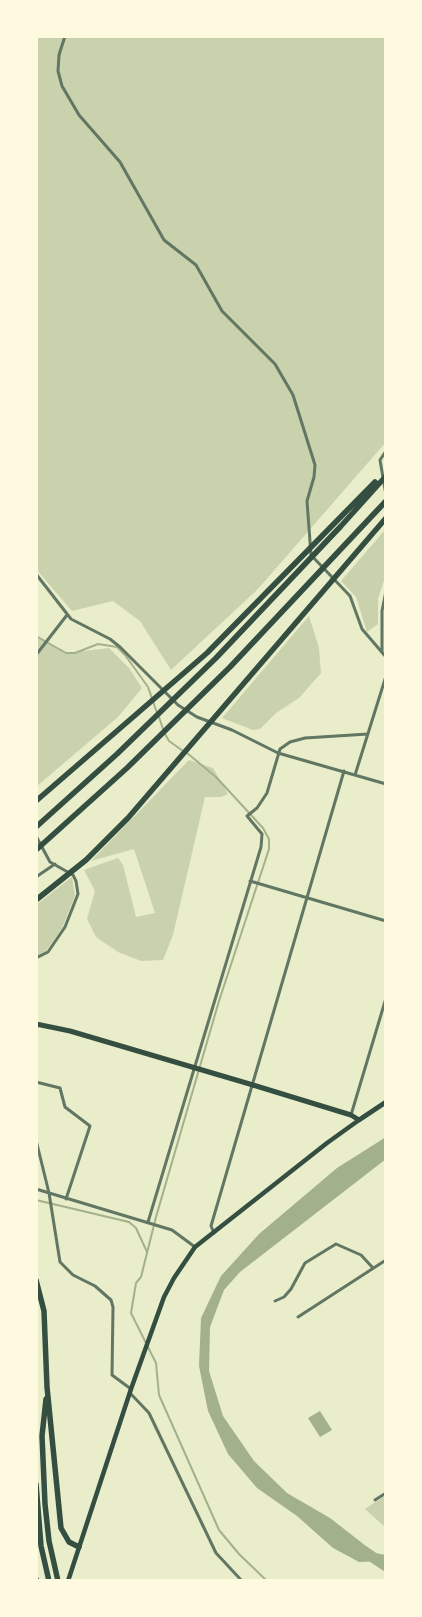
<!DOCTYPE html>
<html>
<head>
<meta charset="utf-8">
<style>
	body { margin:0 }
	#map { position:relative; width:422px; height:1617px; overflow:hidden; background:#e9edc9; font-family:Cabin,sans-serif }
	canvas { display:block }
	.frame { position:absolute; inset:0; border:38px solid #fefae0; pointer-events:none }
</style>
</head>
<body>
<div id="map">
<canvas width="422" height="1617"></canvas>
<div class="frame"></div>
</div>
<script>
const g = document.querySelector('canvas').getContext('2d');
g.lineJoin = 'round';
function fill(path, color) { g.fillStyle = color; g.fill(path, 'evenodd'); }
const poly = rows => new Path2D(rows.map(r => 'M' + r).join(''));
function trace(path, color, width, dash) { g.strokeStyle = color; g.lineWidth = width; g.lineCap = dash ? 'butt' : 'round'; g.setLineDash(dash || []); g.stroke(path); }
const green = poly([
	[36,36,386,36,386,442,258,589,171,670,140,621,113,601,72,611,36,569],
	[384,531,386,574,378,599,378,624,367,632,356,597,341,581],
	[309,616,319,648,321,673,299,698,276,713,260,729,253,730,222,718],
	[36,636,67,653,109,648,129,668,142,688,118,717,36,787],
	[189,760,213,768,228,794,221,797,205,797,173,935,163,960,141,961,118,952,96,937,87,919,95,891,84,870,118,858,123,865,136,917,155,913,134,849,91,861],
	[72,877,75,896,62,928,44,954,36,958,36,905],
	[386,1495,386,1528,365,1509]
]);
const water = poly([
	[386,1137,386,1159,240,1272,224,1290,210,1327,209,1371,223,1416,254,1461,287,1493,330,1518,375,1553,386,1555,386,1561,359,1562,333,1548,297,1516,257,1488,228,1454,208,1411,199,1366,201,1318,221,1276,259,1234,337,1168],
	[320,1411,332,1430,320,1437,308,1418]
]);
const stream = poly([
	[36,636,66,653,75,653,98,644,117,647,125,655,148,687,157,713],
	[159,717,163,729],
	[165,734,169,741,183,751],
	[187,753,216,777,263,828,269,839,269,849,219,1001,156,1217,141,1277,136,1283,131,1313,156,1363,159,1395,219,1530,239,1554,267,1581],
	[36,1200,129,1222,136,1228,147,1252]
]);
const river = poly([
	[365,1552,386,1566]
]);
const minor = poly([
	[65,36,59,55,58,71,62,86,79,115,120,162,164,240,196,265,222,311,275,364,293,395,315,465,314,477,307,501,311,555,350,596,362,629,386,657],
	[386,451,380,460,386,495],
	[36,574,71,619,110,639,120,647,178,705,197,717,232,730,278,753,386,784],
	[382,651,382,611,386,591],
	[36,655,67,615],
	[355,775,386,676],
	[36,836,50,862,73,875,76,881,78,894,65,927,48,952,36,958],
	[36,877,55,864],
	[250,881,386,921],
	[36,1082,60,1088,65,1107,90,1126,66,1199],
	[351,1115,386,998],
	[36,1140,49,1193,60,1262,73,1275,95,1286,111,1300,113,1307,112,1375,131,1389],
	[36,1189,172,1230,195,1247],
	[148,1222,261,847,262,834,247,816,257,808,267,793,280,749,290,742,305,738,368,734],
	[214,1233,211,1226,344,771],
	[275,1301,284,1297,291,1289,305,1263,336,1244,361,1255,373,1268],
	[298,1317,386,1260],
	[130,1393,149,1413,216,1553,242,1581],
	[375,1500,386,1493]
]);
const secondary = poly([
	[68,1581,131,1389,164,1297,174,1278,195,1247,327,1143,359,1120]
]);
const primary = poly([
	[36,1024,70,1031,253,1085,351,1115,359,1120,386,1102]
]);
const motorway = poly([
	[36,801,207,653,375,482],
	[36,827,117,754,216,658,341,526,386,476],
	[36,850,127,768,230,667,386,501],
	[36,900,86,860,128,818,386,518],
	[36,1280,44,1311,47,1387,61,1528,69,1542,79,1547],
	[46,1399,42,1436,45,1504,49,1541,58,1581],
	[36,1484,41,1546,49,1581],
	[36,1579,37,1581]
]);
fill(green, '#cad2ad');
fill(water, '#a3b18a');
trace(stream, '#a3b18a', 2);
trace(river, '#a3b18a', 11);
trace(minor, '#617663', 3);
trace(secondary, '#344e41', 4.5);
trace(primary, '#344e41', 5);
trace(motorway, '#344e41', 5.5);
</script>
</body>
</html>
